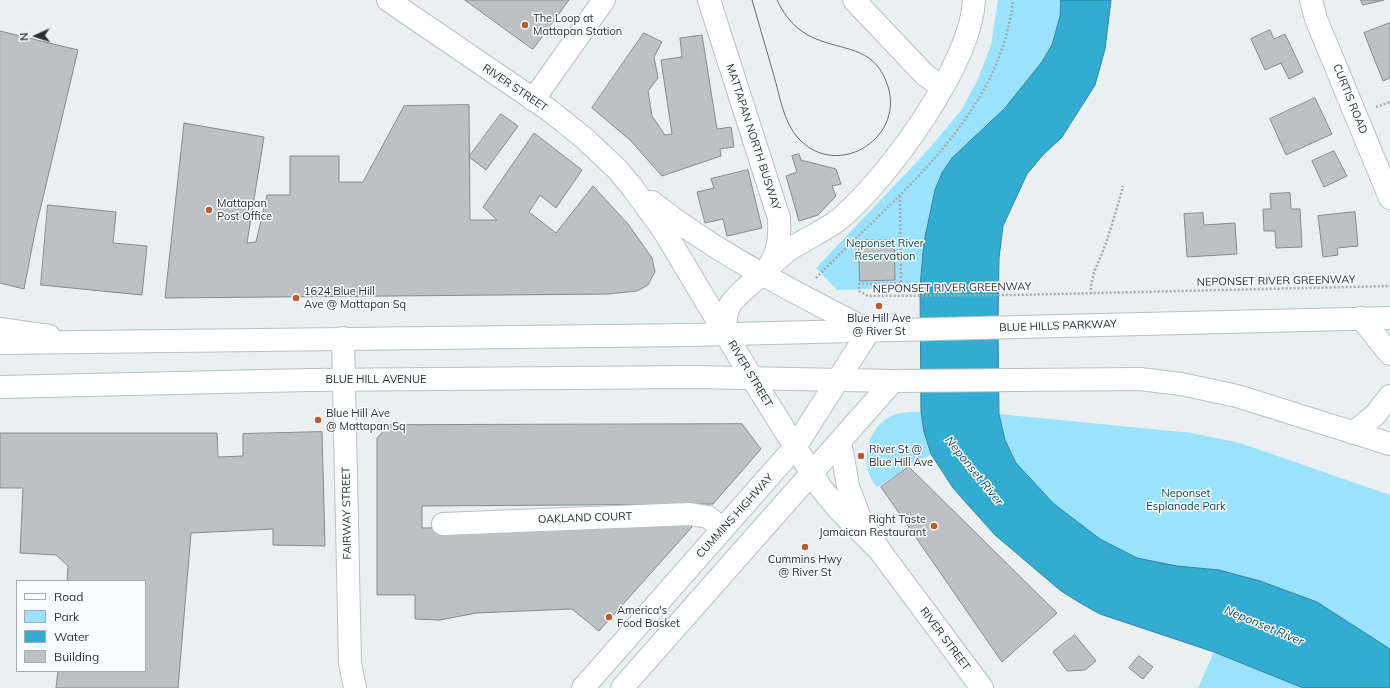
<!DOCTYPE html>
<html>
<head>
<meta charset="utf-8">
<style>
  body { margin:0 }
  #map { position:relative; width:1390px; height:688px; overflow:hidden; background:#eaf0f2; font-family:Mulish,sans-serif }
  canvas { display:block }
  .legend { position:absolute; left:16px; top:580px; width:130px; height:92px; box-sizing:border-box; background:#f8fdfe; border:1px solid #a7abac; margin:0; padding:5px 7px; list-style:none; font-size:12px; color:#2d2f30 }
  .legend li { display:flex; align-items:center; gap:8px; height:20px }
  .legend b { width:20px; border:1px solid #a7abac }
  .north { position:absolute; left:16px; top:16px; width:40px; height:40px; -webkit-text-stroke:3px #f8fdfe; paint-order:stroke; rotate:267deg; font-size:11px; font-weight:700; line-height:16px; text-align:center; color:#2d2f30 }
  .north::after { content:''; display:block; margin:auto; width:14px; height:18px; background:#2d2f30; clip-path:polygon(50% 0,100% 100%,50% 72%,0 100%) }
</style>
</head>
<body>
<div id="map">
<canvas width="1390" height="688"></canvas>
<ul class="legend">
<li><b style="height:5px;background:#fff"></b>Road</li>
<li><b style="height:11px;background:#9be3fc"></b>Park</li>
<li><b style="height:11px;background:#32acd0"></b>Water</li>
<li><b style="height:11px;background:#bcc2c4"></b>Building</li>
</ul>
<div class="north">N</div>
</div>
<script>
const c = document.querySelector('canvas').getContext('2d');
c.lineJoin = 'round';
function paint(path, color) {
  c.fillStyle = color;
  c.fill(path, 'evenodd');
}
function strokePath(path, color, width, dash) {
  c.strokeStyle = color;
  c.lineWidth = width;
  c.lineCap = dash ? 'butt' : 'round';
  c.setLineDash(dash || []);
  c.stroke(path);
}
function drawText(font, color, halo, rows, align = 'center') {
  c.font = font + ' Mulish,sans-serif';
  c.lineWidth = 3;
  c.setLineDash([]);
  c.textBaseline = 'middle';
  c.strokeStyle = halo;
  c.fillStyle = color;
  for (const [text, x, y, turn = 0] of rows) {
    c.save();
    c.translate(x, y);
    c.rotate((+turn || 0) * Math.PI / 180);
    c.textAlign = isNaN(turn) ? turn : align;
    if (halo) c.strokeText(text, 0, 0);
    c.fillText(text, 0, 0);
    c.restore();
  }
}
paint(new Path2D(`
  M998 0H1061L1060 16 1052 45 1040 63 1022 89 987 126 935 190 920 287 837 290 816 268 928 150 962 109 978 79 991 45Z
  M921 412 924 432 931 454 877 487C858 467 866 426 893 415 901 412 911 412 921 412Z
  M999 414 1192 433 1240 443 1390 495V649L1369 636 1177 566 1137 558 1100 539 1054 504 1016 463 1005 440Z
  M1214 652 1303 688H1198Z`), '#9be3fc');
const water = new Path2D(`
  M1061 0H1111L1105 49 1095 85 1062 137 1042 156 1027 174 1003 226 999 258 998 324 999 414 1005 440 1016 463 1054 504 1100 539 1137 558 1177 566 1219 570 1260 581 1317 602 1390 649V688H1303L1214 652 1100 614 1082 604 1061 591 995 535 953 488 931 454 924 432 921 412 920 287 924 242 935 190 942 173 952 158 1005 108 1041 63 1052 45 1060 16Z`);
paint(water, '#32acd0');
strokePath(water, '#3086a0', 1);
const building = new Path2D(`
  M465 0H569L533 49Z
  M1361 0H1384L1363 5Z
  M1390 23V78L1383 81 1364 33Z
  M1270 30 1274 39 1285 34 1303 72 1289 79 1281 63 1265 70 1251 39Z
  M0 31 78 50 36 227 24 289 0 283Z
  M644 33 662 42 654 57 658 78 648 91 652 116 665 135 672 134 661 60 682 57 680 38 702 35 717 129 731 127 734 147 720 149 721 156 662 176 630 140 592 108Z
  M1315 98 1332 134 1286 155 1270 119Z
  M469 105 470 220H497L483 207 534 133 582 170 556 208 540 195 529 212 556 233 593 186 628 224 652 258 655 272 648 285 637 291 608 294 165 298 184 123 264 137 247 243 256 242 267 195H290V156H339V182H363L404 106Z
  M501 114 518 126 486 170 469 157Z
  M1334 151 1347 176 1324 187 1312 161Z
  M799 154 801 160 836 169 841 184 832 186 836 196 818 215 799 221 786 176 797 172 792 156Z
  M748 170 762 228 727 236 723 219 705 223 697 192 714 188 711 179Z
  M1290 193 1291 209H1300L1302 247 1276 248 1275 231H1264L1263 209H1271L1270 194Z
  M48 205 116 212 113 243 147 246 142 295 41 285Z
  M1355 212 1358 246 1337 248 1338 255 1323 257 1318 216Z
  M1203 213 1204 225 1235 223 1237 254 1187 257 1184 214Z
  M859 240H894L895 280 860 281Z
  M742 424 761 449 713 504 422 506V528L674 525 688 522 692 527 599 631 572 609 476 613 440 620 415 619V595H377V438L389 425Z
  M322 432 325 546 273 545V529L191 533 178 688H56L58 671H145V581H67L68 566 56 555 20 553 23 488H0V433H217L218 457 243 456V434Z
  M909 467 1057 613 1002 662 881 487Z
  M1075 635 1096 661 1085 670 1067 671 1053 652Z
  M1139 656 1153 667 1143 679 1129 668Z`);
paint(building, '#bcc2c4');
strokePath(building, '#858a8c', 1);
const minor = new Path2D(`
  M709 0 779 218C780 237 779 250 769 266
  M854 0 925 75 942 87
  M1311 0 1316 19 1390 198
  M533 100 604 0
  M726 334C725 323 725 314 730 305 738 292 753 283 763 273 772 265 780 256 790 249 807 238 827 230 842 217 890 175 971 64 974 0
  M343 338 350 663 355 688
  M443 524 690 514 708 517 723 529`);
const major = new Path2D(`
  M388 0 549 110 584 138 617 169 632 187 664 231 752 378 821 488 840 511 880 551
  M0 329 49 336
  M840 441 848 486 861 521 880 551 982 688
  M583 688 795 447 869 331C796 292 718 255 652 202
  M622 688 893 381`);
const highway = new Path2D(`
  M1361 318 1390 354
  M0 343 690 335 1390 318
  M0 387 309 380 693 377 893 381 1140 379 1181 384 1237 396 1390 444
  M1353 433 1375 415 1390 396`);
strokePath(minor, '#bac0c2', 24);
strokePath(major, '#bac0c2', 24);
strokePath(highway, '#bac0c2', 24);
strokePath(new Path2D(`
  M1376 107 1390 102
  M900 196 901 283 859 284V291L868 296 1013 295 1390 286
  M816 278C893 198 1000 119 1013 0
  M1091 294C1090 274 1100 261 1106 243 1112 225 1118 205 1123 186`), '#a6abac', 2.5, [2, 2]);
strokePath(minor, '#fff', 22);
strokePath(major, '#fff', 22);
strokePath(highway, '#fff', 22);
strokePath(new Path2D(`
  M752 0C759 25 767 51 774 76 780 96 783 121 798 138 838 182 909 136 886 81 872 46 843 51 814 38 797 31 785 17 777 0`), '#686b6c', 1);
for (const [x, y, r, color] of [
  [525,25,4,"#c0592e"],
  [209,210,4,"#c0592e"],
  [296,298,4,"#c0592e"],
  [879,306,4,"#c0592e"],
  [318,420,4,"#c0592e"],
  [861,456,4,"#c0592e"],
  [934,526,4,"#c0592e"],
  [805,547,4,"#c0592e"],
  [609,617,4,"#c0592e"]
]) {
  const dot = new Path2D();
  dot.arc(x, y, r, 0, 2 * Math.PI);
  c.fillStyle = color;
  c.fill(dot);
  strokePath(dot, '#f8fdfe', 1.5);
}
drawText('11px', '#2d2f30', '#f8fdfe', [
  ["The Loop at",533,19],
  ["Mattapan Station",533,32],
  ["Mattapan",217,204],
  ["Post Office",217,217],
  ["1624 Blue Hill",304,292],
  ["Ave @ Mattapan Sq",304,305],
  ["Blue Hill Ave",879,319,"center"],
  ["@ River St",879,332,"center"],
  ["Blue Hill Ave",326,414],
  ["@ Mattapan Sq",326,427],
  ["River St @",869,450],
  ["Blue Hill Ave",869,463],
  ["Right Taste",926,520,"right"],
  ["Jamaican Restaurant",926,533,"right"],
  ["Cummins Hwy",805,560,"center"],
  ["@ River St",805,573,"center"],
  ["America's",617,611],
  ["Food Basket",617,624]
], 'left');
drawText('11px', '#2d2f30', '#f8fdfe', [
  ["RIVER STREET",515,88,34],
  ["CURTIS ROAD",1350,99,68],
  ["MATTAPAN NORTH BUSWAY",753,137,72],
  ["NEPONSET RIVER GREENWAY",1276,281,-1],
  ["NEPONSET RIVER GREENWAY",952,288,-1],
  ["BLUE HILLS PARKWAY",1058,326,-2],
  ["RIVER STREET",750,374,59],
  ["BLUE HILL AVENUE",376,380],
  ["FAIRWAY STREET",347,513,-91],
  ["CUMMINS HIGHWAY",735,516,-48],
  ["OAKLAND COURT",585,518,-2],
  ["RIVER STREET",945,639,53]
]);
drawText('11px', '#063c4b', '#f8fdfe', [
  ["Neponset River",885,244],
  ["Reservation",885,257],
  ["Neponset",1186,494],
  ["Esplanade Park",1186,507]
]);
drawText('italic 12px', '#184a59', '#f8fdfe', [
  ["Neponset River",974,471,51],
  ["Neponset River",1264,626,23]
]);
</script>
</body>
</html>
